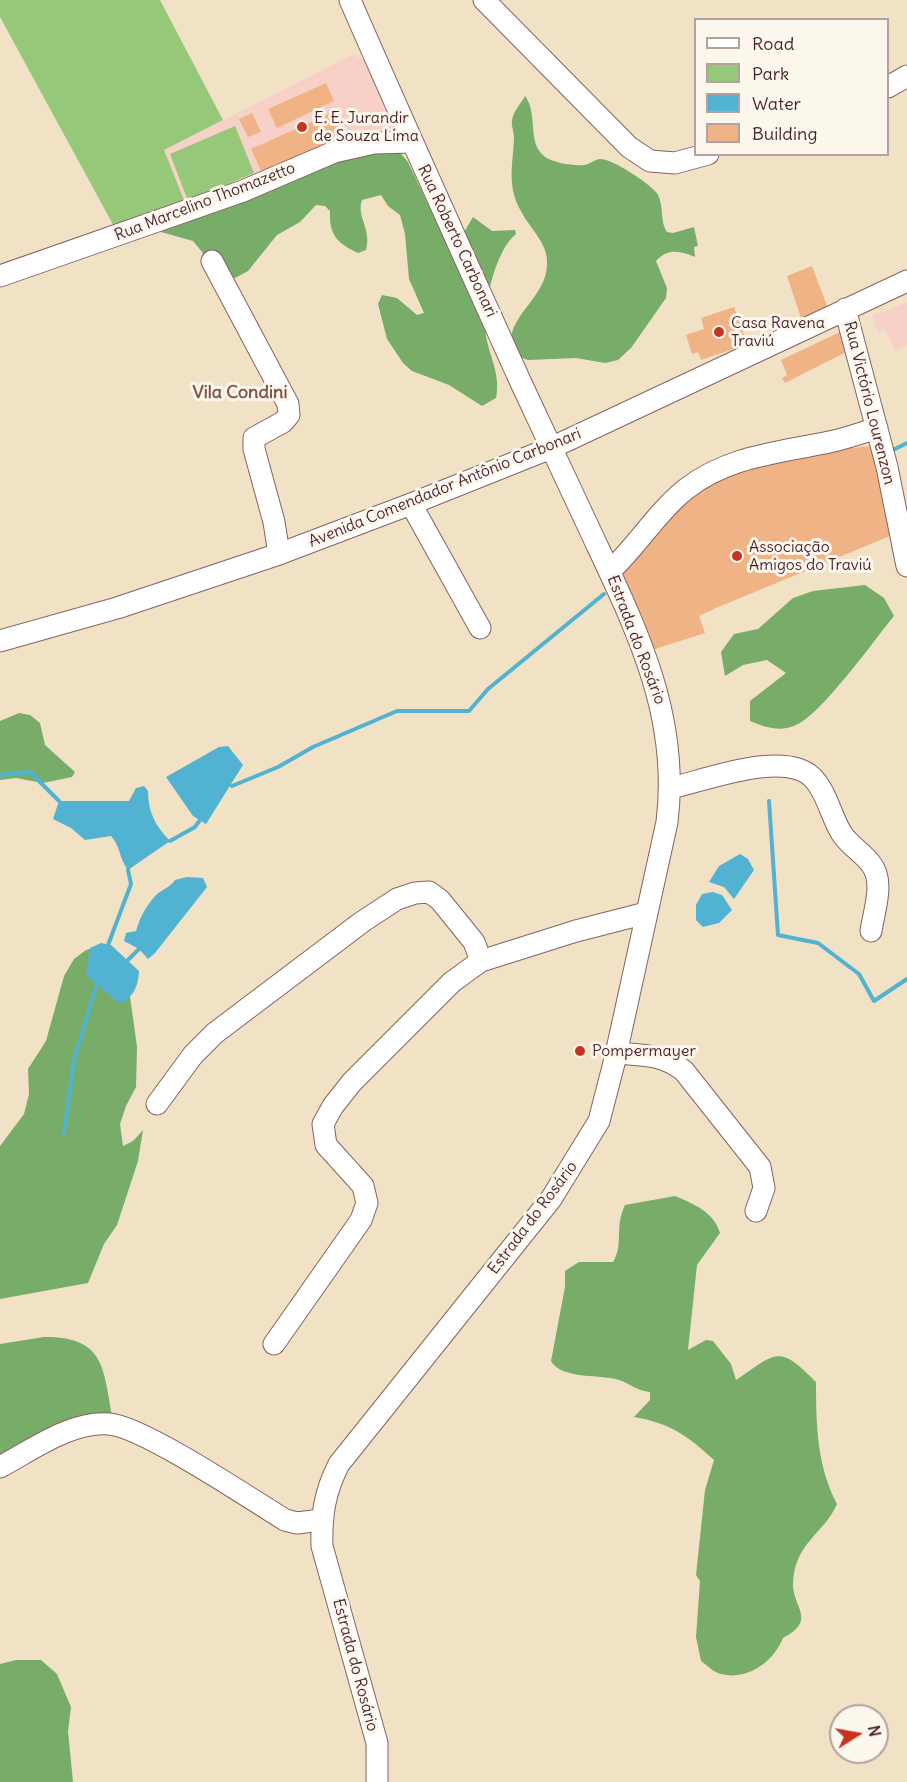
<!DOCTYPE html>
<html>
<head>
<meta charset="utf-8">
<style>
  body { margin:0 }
  #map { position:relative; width:907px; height:1782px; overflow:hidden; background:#f2e2c5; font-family:Delius,sans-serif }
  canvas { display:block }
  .legend { position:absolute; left:694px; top:18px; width:195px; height:138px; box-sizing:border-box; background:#fbf7ec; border:2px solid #b4a19f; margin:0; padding:8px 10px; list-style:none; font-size:18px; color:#4a1f2b }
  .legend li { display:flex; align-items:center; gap:12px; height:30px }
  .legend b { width:30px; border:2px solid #b4a19f }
  .north { position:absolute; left:829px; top:1704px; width:60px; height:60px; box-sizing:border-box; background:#fbf7ec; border:2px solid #b4a19f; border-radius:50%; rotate:79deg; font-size:16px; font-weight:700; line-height:24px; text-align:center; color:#4a1f2b }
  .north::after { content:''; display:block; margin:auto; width:21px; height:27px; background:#c8321e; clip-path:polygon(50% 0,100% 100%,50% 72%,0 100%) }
</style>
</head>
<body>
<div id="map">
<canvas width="907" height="1782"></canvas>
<ul class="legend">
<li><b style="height:8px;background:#fff"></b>Road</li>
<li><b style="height:16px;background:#95c879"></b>Park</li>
<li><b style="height:16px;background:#52b2d1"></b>Water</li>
<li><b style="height:16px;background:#efb385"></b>Building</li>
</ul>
<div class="north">N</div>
</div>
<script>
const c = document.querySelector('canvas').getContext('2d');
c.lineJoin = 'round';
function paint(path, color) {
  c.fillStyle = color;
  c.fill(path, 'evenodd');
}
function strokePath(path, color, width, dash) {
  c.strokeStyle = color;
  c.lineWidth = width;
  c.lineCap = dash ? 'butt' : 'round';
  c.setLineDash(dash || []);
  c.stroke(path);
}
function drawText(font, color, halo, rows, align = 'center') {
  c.font = font + ' Delius,sans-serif';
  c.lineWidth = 6;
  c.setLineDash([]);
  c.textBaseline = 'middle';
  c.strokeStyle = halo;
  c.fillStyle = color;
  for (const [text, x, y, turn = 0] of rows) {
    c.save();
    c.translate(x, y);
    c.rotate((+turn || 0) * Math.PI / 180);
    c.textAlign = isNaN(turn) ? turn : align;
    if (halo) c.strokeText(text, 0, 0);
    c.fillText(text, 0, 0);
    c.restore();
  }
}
paint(new Path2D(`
  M352 55 365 60 372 68 397 134 186 205 164 150Z
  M907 302V346L895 351 885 330 878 333 873 316Z`), '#f7d1c8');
paint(new Path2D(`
  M0 0H160L223 120 164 150 186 205 116 230 0 17Z
  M235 126 254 173 188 201 170 154Z`), '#95c879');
paint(new Path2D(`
  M525 96C538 112 527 143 544 156 552 163 574 166 584 165 590 164 595 159 601 159 614 160 647 182 656 192 665 204 659 220 667 232L673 233 694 227 698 246 694 247 695 257C680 251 668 248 656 261L667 288 666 298 631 348 618 360 605 363 576 358 528 360 520 357 510 346C510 313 545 298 547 266 549 244 531 230 522 213 506 186 513 166 514 138 514 132 511 125 512 120 513 112 522 102 525 96Z
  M396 148 408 162 436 221 460 239 473 217 492 231 515 230 516 234C496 250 485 299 485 325 485 350 502 372 496 398L482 406 449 385 412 371 403 363 387 339 378 304 382 295 397 298 417 315 424 313 409 279 405 234 400 215 388 206 381 195 362 200C356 217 372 229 366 250L358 253C337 243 329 235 330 211L325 206 316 205 300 222 277 235 248 271 235 278 221 275 193 241 161 232 183 212 259 176Z
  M865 585 884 598 894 616C874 640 821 716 794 726 778 732 765 727 750 721V701L786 673 767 660 743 665 725 676 721 652 734 634 758 629 793 598 813 591Z
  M19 713 30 715 40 723 45 745 75 772 72 777 43 783 16 778 0 780V721Z
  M99 947 128 982 137 1047 136 1087 126 1106 120 1124 123 1146 133 1141 143 1130 138 1161 117 1225 104 1244 88 1283 0 1299V1146L24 1114 29 1094 28 1069 46 1041 64 976 74 959 86 950Z
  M675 1196C694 1204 714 1212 720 1233L697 1265 688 1350 706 1340 713 1341 731 1364 736 1380C776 1353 778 1343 816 1382 816 1425 817 1466 837 1504 824 1534 795 1542 793 1583 792 1607 818 1620 783 1638 774 1661 748 1681 721 1674 714 1673 707 1665 701 1661L696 1637 700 1581 696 1575 705 1490 714 1460C688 1436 670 1423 634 1417L650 1400V1392C637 1391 631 1384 619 1380 603 1374 561 1380 551 1361L565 1287V1271L579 1262H613C624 1244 614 1228 625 1205Z
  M44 1337C104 1337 103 1366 112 1415L0 1466V1344Z
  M16 1660H41L57 1674 71 1707 68 1731 73 1782H0V1664Z`), '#78ac69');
paint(new Path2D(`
  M228 746 243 765 206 824 193 816 166 777 219 747Z
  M144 786 148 791C148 813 156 826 170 841L128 870C119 859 121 847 111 836L85 840 71 828 53 819 59 801H129L136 788Z
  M740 854 748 859 754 870 734 899 724 887 709 882 719 866Z
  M187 877 203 878 207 887 155 953 148 959 139 949 124 941 126 933 136 931C140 917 146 906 156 895 163 889 169 888 175 880Z
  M713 892 722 895 732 910 719 923 703 927 696 920V905L702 894Z
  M101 943 111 945 139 971C138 987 134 996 120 1004L86 975 90 948Z`), '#52b2d1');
strokePath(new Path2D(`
  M891 451 907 443
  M0 775 30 772 59 801
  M232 786 278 767 313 747 397 711H469L488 689 604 594
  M769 801 778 935 818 943 859 974 874 1001 907 979
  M170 841 195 827 200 820
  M108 945 131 884 128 870
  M128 960 139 949
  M64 1133 74 1060 97 983`), '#52b2d1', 4);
paint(new Path2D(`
  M326 83 334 101 277 128 268 109Z
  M336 111 347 136 262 173 251 149Z
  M252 113 261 132 248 137 239 119Z
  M812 266 827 306 801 318 787 276Z
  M734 307 746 341 738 343 739 347 701 360 698 352 692 354 686 335 704 329 701 318Z
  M842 331 850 350 785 383 782 378 787 375 781 360Z
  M869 446 875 453 895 534 716 608 699 616 705 633 652 650 619 575 669 514 716 478 755 460Z`), '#efb385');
const minor = new Path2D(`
  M350 0C406 129 464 257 522 385 546 437 571 489 595 541 638 632 680 718 667 822L614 1063 599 1121 551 1199 339 1464C325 1491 321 1515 322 1546L377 1743V1782
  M484 0 629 147 650 161 675 163 708 154
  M888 87 907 76
  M212 261 288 404 289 415 283 422 254 438V449L274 522 279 554
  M0 276 243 191 334 152 374 143 411 142
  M845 309 887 467 907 566
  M411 504 480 628
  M610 571C637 546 657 512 686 489 728 456 778 453 829 442 845 439 861 433 877 428
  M0 641 117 608 279 554 411 504 551 448 907 281
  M671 788C706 780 784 750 812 777 827 792 831 817 842 834 850 846 863 853 871 864 885 881 874 911 871 931
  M616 1053C642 1055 663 1054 684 1071L760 1167 764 1188 756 1211
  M157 1104 193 1055 215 1033 362 922 397 899 415 893 429 892 440 900 474 942 481 961
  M274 1344 361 1220 367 1203 363 1186 326 1145 323 1124 333 1106 352 1082 452 982 481 961 576 931 646 913
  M0 1467C32 1450 71 1421 109 1424 142 1426 251 1499 285 1520L297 1523 321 1520`);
strokePath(minor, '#856361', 23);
strokePath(minor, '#fff', 21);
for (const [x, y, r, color] of [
  [302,127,6,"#c8321e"],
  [719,332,6,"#c8321e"],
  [737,556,6,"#c8321e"],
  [580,1051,6,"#c8321e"]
]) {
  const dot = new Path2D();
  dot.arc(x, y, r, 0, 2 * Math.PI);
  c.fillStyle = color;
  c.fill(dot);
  strokePath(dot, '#fbf7ec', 2);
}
drawText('16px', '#4a1f2b', '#fbf7ec', [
  ["E. E. Jurandir",314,118],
  ["de Souza Lima",314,136],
  ["Casa Ravena",731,323],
  ["Traviú",731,341],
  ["Associação",749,547],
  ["Amigos do Traviú",749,565],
  ["Pompermayer",592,1051]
], 'left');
drawText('16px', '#4a1f2b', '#fbf7ec', [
  ["Rua Marcelino Thomazetto",205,202,-21],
  ["Rua Roberto Carbonari",457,241,65],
  ["Rua Victório Lourenzon",869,403,76],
  ["Avenida Comendador Antônio Carbonari",445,488,-22],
  ["Estrada do Rosário",636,640,69],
  ["Estrada do Rosário",533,1218,-53],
  ["Estrada do Rosário",355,1665,75]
]);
drawText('bold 18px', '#84534a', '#fbf7ec', [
  ["Vila Condini",240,393]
]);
</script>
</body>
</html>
